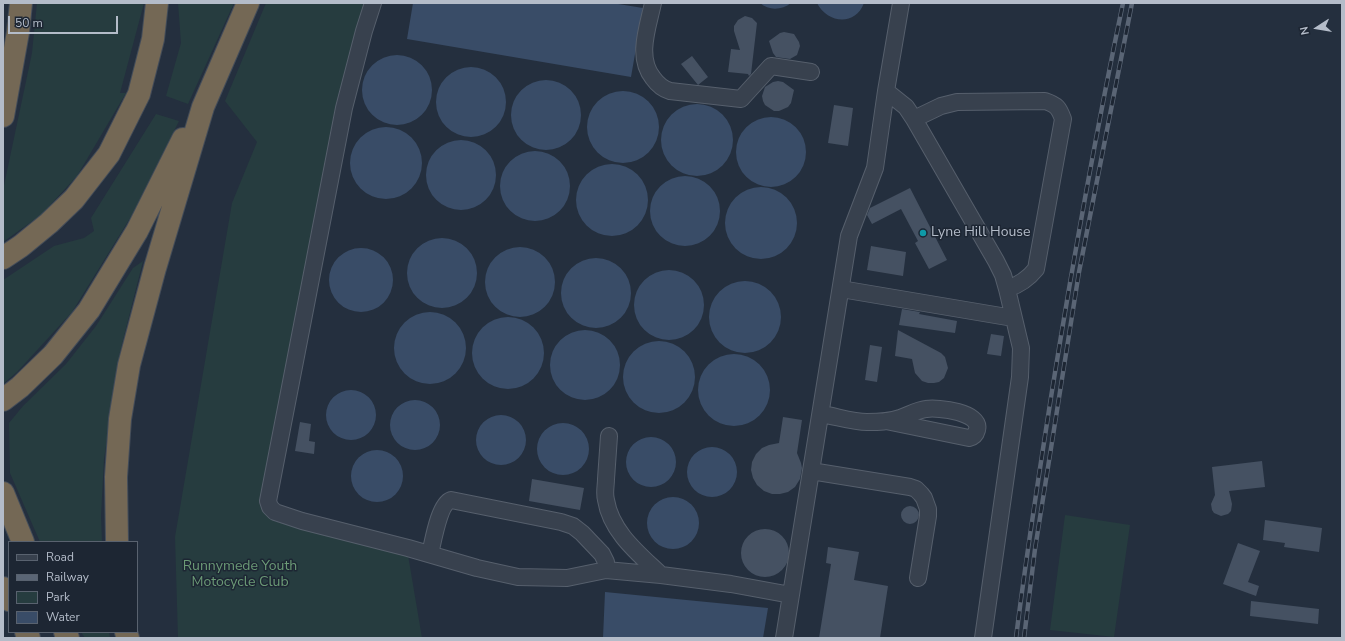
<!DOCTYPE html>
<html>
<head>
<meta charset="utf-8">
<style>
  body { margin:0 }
  #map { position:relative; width:1345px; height:641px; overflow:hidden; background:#242f3e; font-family:"Nunito Sans",sans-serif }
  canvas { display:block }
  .frame { position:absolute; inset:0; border:4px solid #b4bcc9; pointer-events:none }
  .legend { position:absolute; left:8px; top:541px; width:130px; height:92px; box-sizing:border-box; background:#1d2633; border:1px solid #59626f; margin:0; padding:5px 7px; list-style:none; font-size:12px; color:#b4bcc9 }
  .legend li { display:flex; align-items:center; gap:8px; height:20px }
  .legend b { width:20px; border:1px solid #59626f }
  .north { position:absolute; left:1297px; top:8px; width:40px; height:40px; -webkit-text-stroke:3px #1d2633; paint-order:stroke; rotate:258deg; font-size:11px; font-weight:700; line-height:16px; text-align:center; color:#b4bcc9 }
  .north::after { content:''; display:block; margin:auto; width:14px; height:18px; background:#b4bcc9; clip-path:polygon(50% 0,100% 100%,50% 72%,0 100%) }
  .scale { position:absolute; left:8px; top:16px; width:110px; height:18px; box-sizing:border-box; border:2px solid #b4bcc9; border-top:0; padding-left:5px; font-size:12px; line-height:14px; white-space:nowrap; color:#b4bcc9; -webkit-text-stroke:3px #1d2633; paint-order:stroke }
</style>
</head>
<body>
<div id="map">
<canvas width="1345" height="641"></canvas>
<div class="frame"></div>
<ul class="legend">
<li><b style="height:5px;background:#38414e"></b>Road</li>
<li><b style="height:5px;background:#5a6575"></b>Railway</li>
<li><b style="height:11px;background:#263c3f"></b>Park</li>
<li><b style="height:11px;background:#394c67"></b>Water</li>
</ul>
<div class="north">N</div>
<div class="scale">50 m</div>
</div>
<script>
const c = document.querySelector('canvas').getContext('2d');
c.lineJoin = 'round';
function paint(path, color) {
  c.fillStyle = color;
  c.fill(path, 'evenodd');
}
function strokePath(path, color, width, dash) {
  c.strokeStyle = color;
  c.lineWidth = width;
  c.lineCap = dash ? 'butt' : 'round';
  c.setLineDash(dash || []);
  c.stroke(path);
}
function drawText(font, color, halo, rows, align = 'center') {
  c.font = font + ' "Nunito Sans",sans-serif';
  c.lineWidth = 3;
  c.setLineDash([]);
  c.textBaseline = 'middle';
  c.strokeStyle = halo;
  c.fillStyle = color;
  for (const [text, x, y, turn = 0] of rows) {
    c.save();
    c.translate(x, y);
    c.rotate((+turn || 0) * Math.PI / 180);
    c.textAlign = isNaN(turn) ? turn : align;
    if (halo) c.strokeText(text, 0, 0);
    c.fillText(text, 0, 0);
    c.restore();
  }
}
paint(new Path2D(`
  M37 3H144L120 93H126L77 176 41 215 3 242V190L32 53Z
  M178 3H234L188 104 166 96 181 43Z
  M266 3H364L321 183 261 496C263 507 264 514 274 521L408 555 422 638H178L175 537 232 203 257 142 225 101Z
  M156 114 179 121 132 215 72 312 17 372 3 384V280L54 246 84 238 94 231 91 218Z
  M143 261 120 352 104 459 101 516 102 542H40L10 473 9 423 23 406 66 364 96 326 133 268Z
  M1065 515 1130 525 1114 637 1050 630Z
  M81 632H109L110 638H85Z`), '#263c3f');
paint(new Path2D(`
  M413 3H612L643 8 631 77 407 39Z
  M760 3H791C782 10 769 11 760 3Z
  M817 3H864C855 27 827 23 817 3Z
  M362 90a35 35 0 1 1 70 0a35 35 0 1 1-70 0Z
  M436 102a35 35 0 1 1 70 0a35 35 0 1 1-70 0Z
  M511 115a35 35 0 1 1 70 0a35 35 0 1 1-70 0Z
  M587 127a36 36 0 1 1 72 0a36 36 0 1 1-72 0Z
  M661 140a36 36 0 1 1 72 0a36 36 0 1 1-72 0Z
  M736 152a35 35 0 1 1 70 0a35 35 0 1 1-70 0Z
  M350 163a36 36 0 1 1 72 0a36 36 0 1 1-72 0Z
  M426 175a35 35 0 1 1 70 0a35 35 0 1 1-70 0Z
  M500 186a35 35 0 1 1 70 0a35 35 0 1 1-70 0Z
  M576 200a36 36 0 1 1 72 0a36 36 0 1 1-72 0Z
  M650 211a35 35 0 1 1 70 0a35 35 0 1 1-70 0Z
  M725 223a36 36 0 1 1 72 0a36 36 0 1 1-72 0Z
  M407 273a35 35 0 1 1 70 0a35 35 0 1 1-70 0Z
  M485 282a35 35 0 1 1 70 0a35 35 0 1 1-70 0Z
  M329 280a32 32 0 1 1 64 0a32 32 0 1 1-64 0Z
  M561 293a35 35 0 1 1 70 0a35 35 0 1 1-70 0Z
  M634 305a35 35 0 1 1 70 0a35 35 0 1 1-70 0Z
  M709 317a36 36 0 1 1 72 0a36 36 0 1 1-72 0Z
  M394 348a36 36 0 1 1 72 0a36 36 0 1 1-72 0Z
  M472 353a36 36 0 1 1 72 0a36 36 0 1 1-72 0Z
  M550 365a35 35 0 1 1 70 0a35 35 0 1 1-70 0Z
  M623 377a36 36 0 1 1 72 0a36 36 0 1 1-72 0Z
  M698 390a36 36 0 1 1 72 0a36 36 0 1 1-72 0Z
  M326 415a25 25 0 1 1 50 0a25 25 0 1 1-50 0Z
  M390 425a25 25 0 1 1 50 0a25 25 0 1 1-50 0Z
  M476 440a25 25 0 1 1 50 0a25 25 0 1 1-50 0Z
  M537 449a26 26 0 1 1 52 0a26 26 0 1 1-52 0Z
  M626 462a25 25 0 1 1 50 0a25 25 0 1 1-50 0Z
  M687 472a25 25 0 1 1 50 0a25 25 0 1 1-50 0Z
  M351 476a26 26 0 1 1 52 0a26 26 0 1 1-52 0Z
  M647 523a26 26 0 1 1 52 0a26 26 0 1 1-52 0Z
  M605 592 768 608 763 638H603Z`), '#394c67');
paint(new Path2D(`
  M745 16 752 18 757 23 751 74 749 76 748 74 728 72 731 49 740 50 734 31V26L738 20Z
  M784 32 794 34 799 42 800 46 797 55 790 59 776 57 773 53 769 41 780 33Z
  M692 56 708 77 698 85 681 64Z
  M778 81 783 82 794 90 791 103 788 107 779 111H774L765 105 763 101 762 96 765 87 773 82Z
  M834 105 853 108 848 146 828 143Z
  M910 188 947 260 929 269 915 243 918 241 901 209 872 224 867 215 870 208Z
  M871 246 906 252 903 276 867 270Z
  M902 309 920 312 919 314 957 321 955 333 899 325Z
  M898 330 941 353 945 357 948 368 944 378 939 382 934 383H928L922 381 915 373 912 359 895 356Z
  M991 334 1004 336 1001 356 987 354Z
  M870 345 882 347 877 382 865 380Z
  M783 417 802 420 797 453 801 463 802 468 800 479 795 487 788 492 780 494H772L764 491 757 485 753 478 751 470 752 462 756 454 762 448 769 445 779 443Z
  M300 422 311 424 309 441 315 442 314 454 295 451Z
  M1262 461 1265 487 1229 491 1232 504 1231 511 1228 514 1221 516 1214 513 1212 510 1211 504 1215 495 1212 467Z
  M532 479 584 488 580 510 529 501Z
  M901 515a9 9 0 1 1 18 0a9 9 0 1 1-18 0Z
  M1265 520 1322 528 1319 552 1284 547 1285 543 1263 540Z
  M741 553a24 24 0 1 1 48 0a24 24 0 1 1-48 0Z
  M1238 543 1260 551 1248 582 1259 586 1256 596 1223 584Z
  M828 547 859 552 854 580 888 586 880 638H819L831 564 826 563Z
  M1251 601 1319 609 1318 624 1250 616Z`), '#455162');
const minor = new Path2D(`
  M373 3 364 31 344 108 268 501 270 507 275 512 302 521 408 548 477 568 518 577 567 578 606 570 661 575 731 584 791 595
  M653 3C648 27 636 57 653 78 658 85 663 89 670 91L741 99 771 66 811 72
  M886 91 906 107 914 119 996 261 1003 275 1007 289 1021 348 1020 377 983 638
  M914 119 941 106 957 102 1045 101C1057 105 1059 108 1063 119L1036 269C1028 279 1019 285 1007 289
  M841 289 1013 318
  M821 414C835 416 853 422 867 422 878 422 889 422 900 418 909 415 917 410 926 409 938 407 982 412 977 430 976 434 973 437 969 438L886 421
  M609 436C608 450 607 465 606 479 606 486 604 493 606 500 611 532 639 554 661 575
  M811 471 910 487 916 489 921 494 924 498 928 509V516L918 578
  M430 554C433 542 439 504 451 500L561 522 573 526 582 533 602 554 606 562V570
  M784 638 849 236 875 168 886 91 901 3`);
const highway = new Path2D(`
  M3 116 18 32 21 3
  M3 258 21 246 49 223 74 199 109 154 139 94 153 39 157 3
  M3 400 20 387 53 355 89 310 137 231 183 139
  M3 493 23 542
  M117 542 116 477 120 419 129 365 155 268 203 107 248 3
  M3 588 9 600
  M26 632 29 638
  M65 632 68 638
  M126 632 128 638`);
strokePath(minor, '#565f6c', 18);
strokePath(highway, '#434c59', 24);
strokePath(minor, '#38414e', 16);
strokePath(highway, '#746855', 22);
const rail = new Path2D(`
  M1016 638C1026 556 1039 474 1052 391 1073 261 1096 132 1123 3
  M1024 638 1035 549 1079 272 1132 3`);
strokePath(rail, '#5a6575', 4.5);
strokePath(rail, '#1d2633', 3, [9]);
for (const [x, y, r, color] of [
  [923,233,4,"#0f9aa8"]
]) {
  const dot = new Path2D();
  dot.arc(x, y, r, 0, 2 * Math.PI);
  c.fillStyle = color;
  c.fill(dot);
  strokePath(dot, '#1d2633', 1.5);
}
drawText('14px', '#b4bcc9', '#1d2633', [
  ["Lyne Hill House",931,233]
], 'left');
drawText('14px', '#6b9a76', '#1d2633', [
  ["Runnymede Youth",240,567],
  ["Motocycle Club",240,583]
]);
</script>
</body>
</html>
